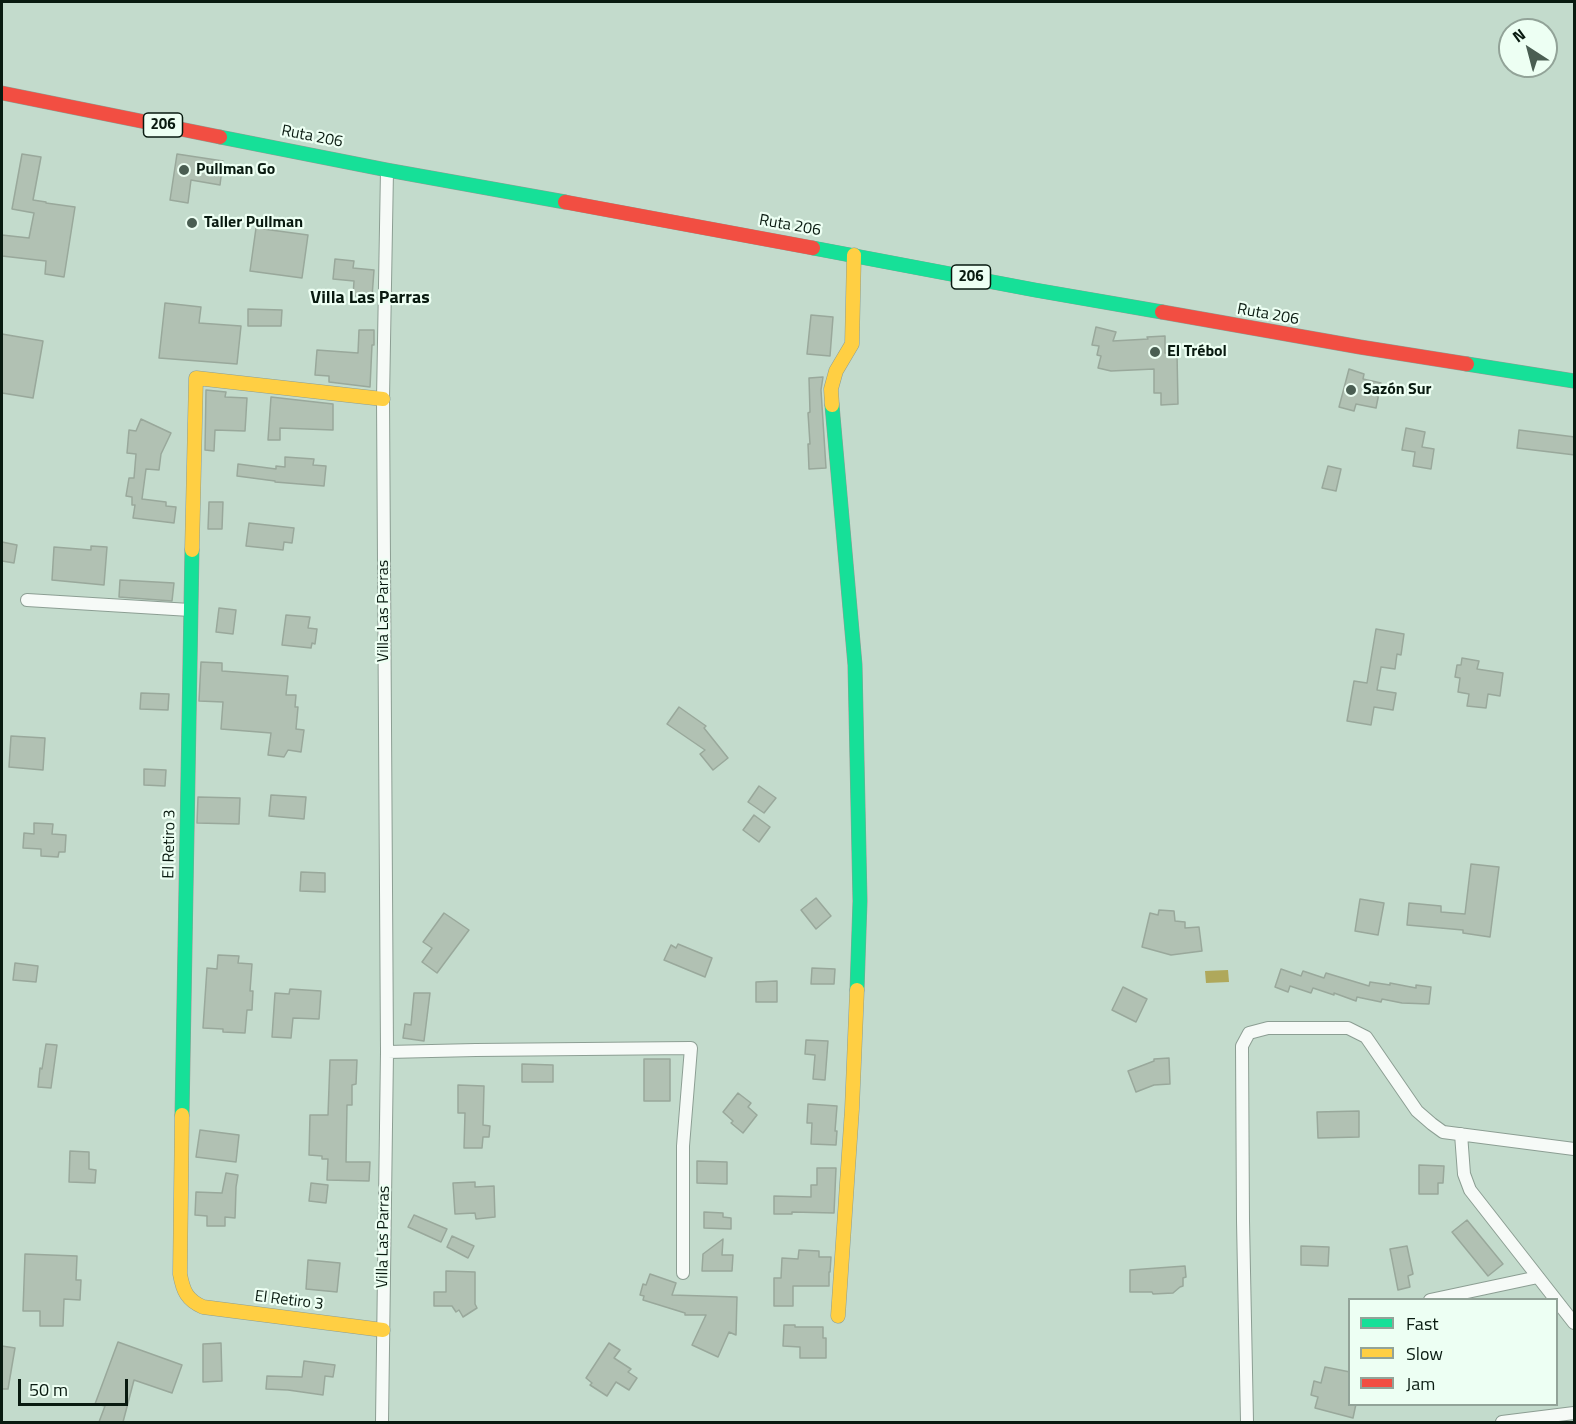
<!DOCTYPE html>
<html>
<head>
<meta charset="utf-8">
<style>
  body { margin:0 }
  #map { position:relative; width:1576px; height:1424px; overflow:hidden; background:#c3dbcc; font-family:"Titillium Web",sans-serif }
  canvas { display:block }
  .frame { position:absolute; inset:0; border:3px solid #091a10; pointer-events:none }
  .legend { position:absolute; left:1348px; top:1298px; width:210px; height:108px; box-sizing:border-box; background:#edfff3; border:2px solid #92a398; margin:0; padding:8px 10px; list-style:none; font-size:18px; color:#091a10 }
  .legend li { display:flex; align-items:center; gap:12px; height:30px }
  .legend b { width:30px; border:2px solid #92a398 }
  .north { position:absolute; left:1498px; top:18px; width:60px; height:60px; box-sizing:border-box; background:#edfff3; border:2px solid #92a398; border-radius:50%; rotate:324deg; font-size:16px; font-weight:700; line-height:24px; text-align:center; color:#091a10 }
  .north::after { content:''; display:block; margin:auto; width:21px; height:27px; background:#4a5e52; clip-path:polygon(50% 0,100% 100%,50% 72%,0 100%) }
  .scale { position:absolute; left:18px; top:1379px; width:110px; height:27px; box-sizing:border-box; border:3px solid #091a10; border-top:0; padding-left:8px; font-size:18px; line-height:21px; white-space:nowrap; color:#091a10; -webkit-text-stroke:4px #edfff3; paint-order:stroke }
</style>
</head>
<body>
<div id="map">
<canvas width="1576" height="1424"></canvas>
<div class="frame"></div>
<ul class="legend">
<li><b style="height:8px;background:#16e098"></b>Fast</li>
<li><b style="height:8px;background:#ffcf43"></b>Slow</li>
<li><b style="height:8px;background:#f24e42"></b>Jam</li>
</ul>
<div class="north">N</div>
<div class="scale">50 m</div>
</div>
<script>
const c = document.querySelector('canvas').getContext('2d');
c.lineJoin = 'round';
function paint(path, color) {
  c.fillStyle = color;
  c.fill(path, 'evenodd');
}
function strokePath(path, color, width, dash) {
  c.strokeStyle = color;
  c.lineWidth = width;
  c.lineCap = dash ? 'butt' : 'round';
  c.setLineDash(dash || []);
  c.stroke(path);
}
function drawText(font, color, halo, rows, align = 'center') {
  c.font = font + ' "Titillium Web",sans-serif';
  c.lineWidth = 4.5;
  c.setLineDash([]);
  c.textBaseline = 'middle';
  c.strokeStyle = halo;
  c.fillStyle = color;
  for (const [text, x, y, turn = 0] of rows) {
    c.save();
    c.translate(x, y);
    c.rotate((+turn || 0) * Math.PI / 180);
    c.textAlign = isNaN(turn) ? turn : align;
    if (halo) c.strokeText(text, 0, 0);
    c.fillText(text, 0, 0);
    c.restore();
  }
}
paint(new Path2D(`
  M1228 970 1229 982 1206 983 1205 971Z`), '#afa85b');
const building = new Path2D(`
  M22 154 41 157 33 200 46 202V203L75 207 64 277 45 274 46 261 2 256V235L29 238 34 213 12 209Z
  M177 154 223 161 220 185 191 180 188 203 170 200Z
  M256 228 308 235 302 278 250 271Z
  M335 259 354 261 353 268 374 270 372 297 353 296 354 281 333 279Z
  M165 303 201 307 199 323 241 326 237 364 159 358Z
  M248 309 282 310 281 326H248Z
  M811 315 833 317 830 356 807 354Z
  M1096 327 1116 332 1113 341 1148 339 1147 337 1165 336V353H1177L1178 404 1161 405V393H1154V369L1111 371 1098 368 1101 356 1097 355 1099 346 1092 345Z
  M359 330H374V345H372L370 387 329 382V376L315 375 317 350 358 353Z
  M2 334 43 341 33 398 2 393Z
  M1349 369 1364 374 1363 379 1381 383 1376 408 1356 404 1354 411 1339 407Z
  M823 377 821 390 826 468 809 469 808 444H810L808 413 810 412 809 378Z
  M206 390 226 392 225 397 247 398 245 431 215 430 214 451 205 450Z
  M271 397 333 404V430L280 428V440H268Z
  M141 419 171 433 161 454 159 470 146 469 142 499 166 502V506L176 507 174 523 133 518 135 505H132V497L126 496 129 478H134L136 454 127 453 129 430 136 431Z
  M1406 428 1425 432 1422 447 1434 449 1431 469 1413 466 1415 452 1402 450Z
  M1519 430 1575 437V455L1517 448Z
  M285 457 314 459 313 465 326 466 324 486 275 482V481L237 476 238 464 276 469V466L285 467Z
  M1328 466 1341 469 1336 491 1322 488Z
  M209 502H223L222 529H208Z
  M249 523 294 528 292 543 284 542 283 550 246 546Z
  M2 542 17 545 14 563 2 561Z
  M91 546 107 547 104 585 52 580 54 547 91 550Z
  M120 580 174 583 172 601 119 597Z
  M219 608 236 610 233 634 216 632Z
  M286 615 310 617 308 628 317 629 315 644 312 643 311 648 282 645Z
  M1376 629 1404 634 1401 655 1397 654 1395 669 1381 667 1377 690 1396 693 1393 710 1374 707 1371 725 1347 721 1354 681 1367 683Z
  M1462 658 1479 661 1477 669 1503 673 1500 696 1488 694 1486 708 1467 706 1469 694 1458 692 1460 678 1455 677 1457 665H1461Z
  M201 662 222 663V671L288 676 286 695H296L295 707H298L296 729 304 730 301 752 288 750 284 757 268 755 271 733 221 729 223 702 199 701Z
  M141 693 169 694 168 710 140 709Z
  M679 707 706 726 704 728 728 758 713 770 700 754 705 750 667 724Z
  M11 736 45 738 43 770 9 767Z
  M144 769 166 770 165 786 144 785Z
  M759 786 776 798 764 813 748 802Z
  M271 795 306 797 304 819 269 816Z
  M198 797 240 798 239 824 197 823Z
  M754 815 770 827 759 842 743 830Z
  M34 823 53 824 52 834 66 835 65 852H59L58 857 41 856V849L23 848 24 833 34 834Z
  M1471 864 1499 867 1490 937 1463 933V930L1407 925 1409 903 1441 906V912L1465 914Z
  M301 872 325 873V892L300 891Z
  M816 898 831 916 816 929 801 910Z
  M1360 899 1384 903 1378 935 1355 931Z
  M1159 910 1174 911 1175 921 1185 922V928L1199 927 1202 951 1171 955 1142 947 1150 913 1158 915Z
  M444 913 469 930 437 973 422 962 432 948 423 942Z
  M678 944 712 958 705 977 664 960 671 945 676 948Z
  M218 955 239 956 238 963 252 964 250 991H253L252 1010H247L245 1033 223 1032V1029L203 1028 207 968 217 969Z
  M15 963 38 966 36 982 13 980Z
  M812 968 835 969 834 984H811Z
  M1281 969 1301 976 1303 971 1324 978 1326 973 1369 986 1370 982 1390 985V983L1416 988V985L1431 987 1429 1004 1402 1003 1382 999 1381 1002 1357 997 1356 1001 1334 993V995L1313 988 1311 993 1290 986 1288 992 1275 987Z
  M777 981V1002H756V982Z
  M1123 987 1147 999 1136 1022 1112 1010Z
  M290 989 321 991 319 1019 293 1018 291 1038 272 1037 275 993 289 994Z
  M414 993H430L424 1041 403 1038 405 1024 411 1025Z
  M806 1040 828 1041 825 1080 813 1079 815 1055 805 1054Z
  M46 1044 57 1045 51 1088 38 1087 40 1068 42 1069Z
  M1169 1058 1170 1084 1154 1085 1136 1092 1128 1071 1154 1061V1059Z
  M644 1059H670V1101H644Z
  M330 1060H357L356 1084 352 1085V1105H347L346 1162H370L369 1181 327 1180 328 1159H322V1156L309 1155 310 1115H328Z
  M522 1064 553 1065V1082H522Z
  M458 1085 484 1086 483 1125 490 1126 489 1137H483L482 1148H464L465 1113H458Z
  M738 1093 751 1103 748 1107 757 1115 743 1133 731 1123 733 1121 723 1112Z
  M808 1104 837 1106 835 1131H837L836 1145 811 1144 812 1123H807Z
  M1359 1111V1137L1318 1138 1317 1112Z
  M200 1130 239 1135 236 1162 196 1157Z
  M70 1151 89 1152V1169L96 1170 95 1183 69 1182Z
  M697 1161 727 1162V1184L697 1183Z
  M1419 1165 1444 1166 1443 1183H1438V1194H1419Z
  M817 1168H836L834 1213 792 1212V1214H774V1196L811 1197V1185H817Z
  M226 1173 238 1175 236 1187 235 1218 225 1217V1226H207V1216L195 1215 196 1192 222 1193Z
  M475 1182V1187L494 1186 495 1217 476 1219 475 1213 455 1214 453 1183Z
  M311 1183 328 1185 326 1203 309 1201Z
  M704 1212 723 1213V1217L731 1218V1229L704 1228Z
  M414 1215 447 1229 441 1242 408 1227Z
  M1467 1220 1503 1264 1488 1276 1452 1232Z
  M452 1236 474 1246 468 1258 447 1247Z
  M723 1239 722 1255H733L732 1271H702L703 1254Z
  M1301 1246 1329 1247 1328 1266 1301 1265Z
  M1407 1246 1413 1274 1408 1276 1410 1287 1398 1290 1390 1249Z
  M799 1250 819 1251V1257H831L830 1272H829V1286H793V1306H774V1278H781L782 1258 798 1259Z
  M25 1254 77 1256 76 1280H81L80 1300 64 1299 63 1326H40V1311H23Z
  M308 1260 340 1263 337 1292 306 1289Z
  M1185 1266 1186 1277 1183 1278V1286L1180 1287 1173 1293 1153 1294 1152 1292H1130V1270Z
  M446 1271 475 1272V1304L477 1308 463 1317 459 1310 456 1312 452 1306H434V1292H446Z
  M650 1274 676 1283 672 1295 737 1297 736 1335 729 1332 718 1357 692 1345 706 1315H685V1313L643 1300 644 1296 640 1295 643 1284 646 1285Z
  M784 1325H795V1327H823V1338H826V1358H800V1347L783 1346Z
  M118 1342 182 1365 172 1393 134 1380 123 1422H99L105 1406 95 1404Z
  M221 1343 222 1381 203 1382V1344Z
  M609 1343 620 1350 614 1358 631 1369 628 1372 637 1378 629 1390 616 1382 607 1396 590 1385 592 1383 586 1378Z
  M2 1346 15 1348 8 1389H2Z
  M304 1361 335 1365 333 1377 325 1376 323 1395 288 1390 266 1389 267 1376 302 1377Z
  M1325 1367 1350 1372V1404H1356L1353 1418 1315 1408 1318 1397 1311 1395 1314 1381 1321 1383Z`);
paint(building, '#b1c1b3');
strokePath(building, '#99a89b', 1.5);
const street = new Path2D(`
  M27 600 190 610
  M387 1052 476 1050 691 1048 683 1146V1273
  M1461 1134 1464 1174 1470 1190 1556 1300
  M1430 1300 1538 1277
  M1556 1300 1574 1323
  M382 1422 387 1052 383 399 387 170
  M1247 1422 1243 1221 1242 1046 1249 1033 1268 1028H1348L1366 1037 1417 1111 1432 1124 1443 1132 1574 1149
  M1502 1422 1574 1413`);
const fast = new Path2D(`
  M220 137 387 170 565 202
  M813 248 1035 290 1162 312
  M1467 364 1574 381
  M832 405 855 665 860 901 857 990
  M182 1115 192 550`);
const slow = new Path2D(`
  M832 405 831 389 836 371 852 344 854 255
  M192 550 196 378 383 399
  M182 1115 180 1274C183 1291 187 1300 203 1307L383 1330
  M838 1316 852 1109 857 990`);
const jam = new Path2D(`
  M2 93 220 137
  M565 202 813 248
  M1162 312 1360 347 1467 364`);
strokePath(street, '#8c9e93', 14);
strokePath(fast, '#8c9e93', 15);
strokePath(slow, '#8c9e93', 15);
strokePath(jam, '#8c9e93', 15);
strokePath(street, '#f6faf7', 12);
strokePath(fast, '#16e098', 14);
strokePath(slow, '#ffcf43', 14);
strokePath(jam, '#f24e42', 14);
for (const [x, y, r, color] of [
  [184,170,6,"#4a5e52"],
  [192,223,6,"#4a5e52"],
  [1155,352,6,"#4a5e52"],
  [1351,390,6,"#4a5e52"]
]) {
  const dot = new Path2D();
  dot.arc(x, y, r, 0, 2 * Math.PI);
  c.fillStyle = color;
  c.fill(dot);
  strokePath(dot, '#edfff3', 2);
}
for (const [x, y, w] of [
  [163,125,39],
  [971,277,39]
]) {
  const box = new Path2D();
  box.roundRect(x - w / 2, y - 12, w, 24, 4.5);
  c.fillStyle = '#edfff3';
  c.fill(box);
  strokePath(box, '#091a10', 1.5);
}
drawText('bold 15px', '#091a10', null, [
  ["206",163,125],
  ["206",971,277]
]);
drawText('16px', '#091a10', '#edfff3', [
  ["Ruta 206",312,137,11],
  ["Ruta 206",790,226,10],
  ["Ruta 206",1268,315,10],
  ["Villa Las Parras",384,611,-90],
  ["El Retiro 3",170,844,-89],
  ["Villa Las Parras",384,1237,-89],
  ["El Retiro 3",289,1301,7]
]);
drawText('bold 16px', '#091a10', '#edfff3', [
  ["Pullman Go",196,170],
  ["Taller Pullman",204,223],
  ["El Trébol",1167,352],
  ["Sazón Sur",1363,390]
], 'left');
drawText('bold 18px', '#091a10', '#edfff3', [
  ["Villa Las Parras",370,299]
]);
</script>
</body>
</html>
